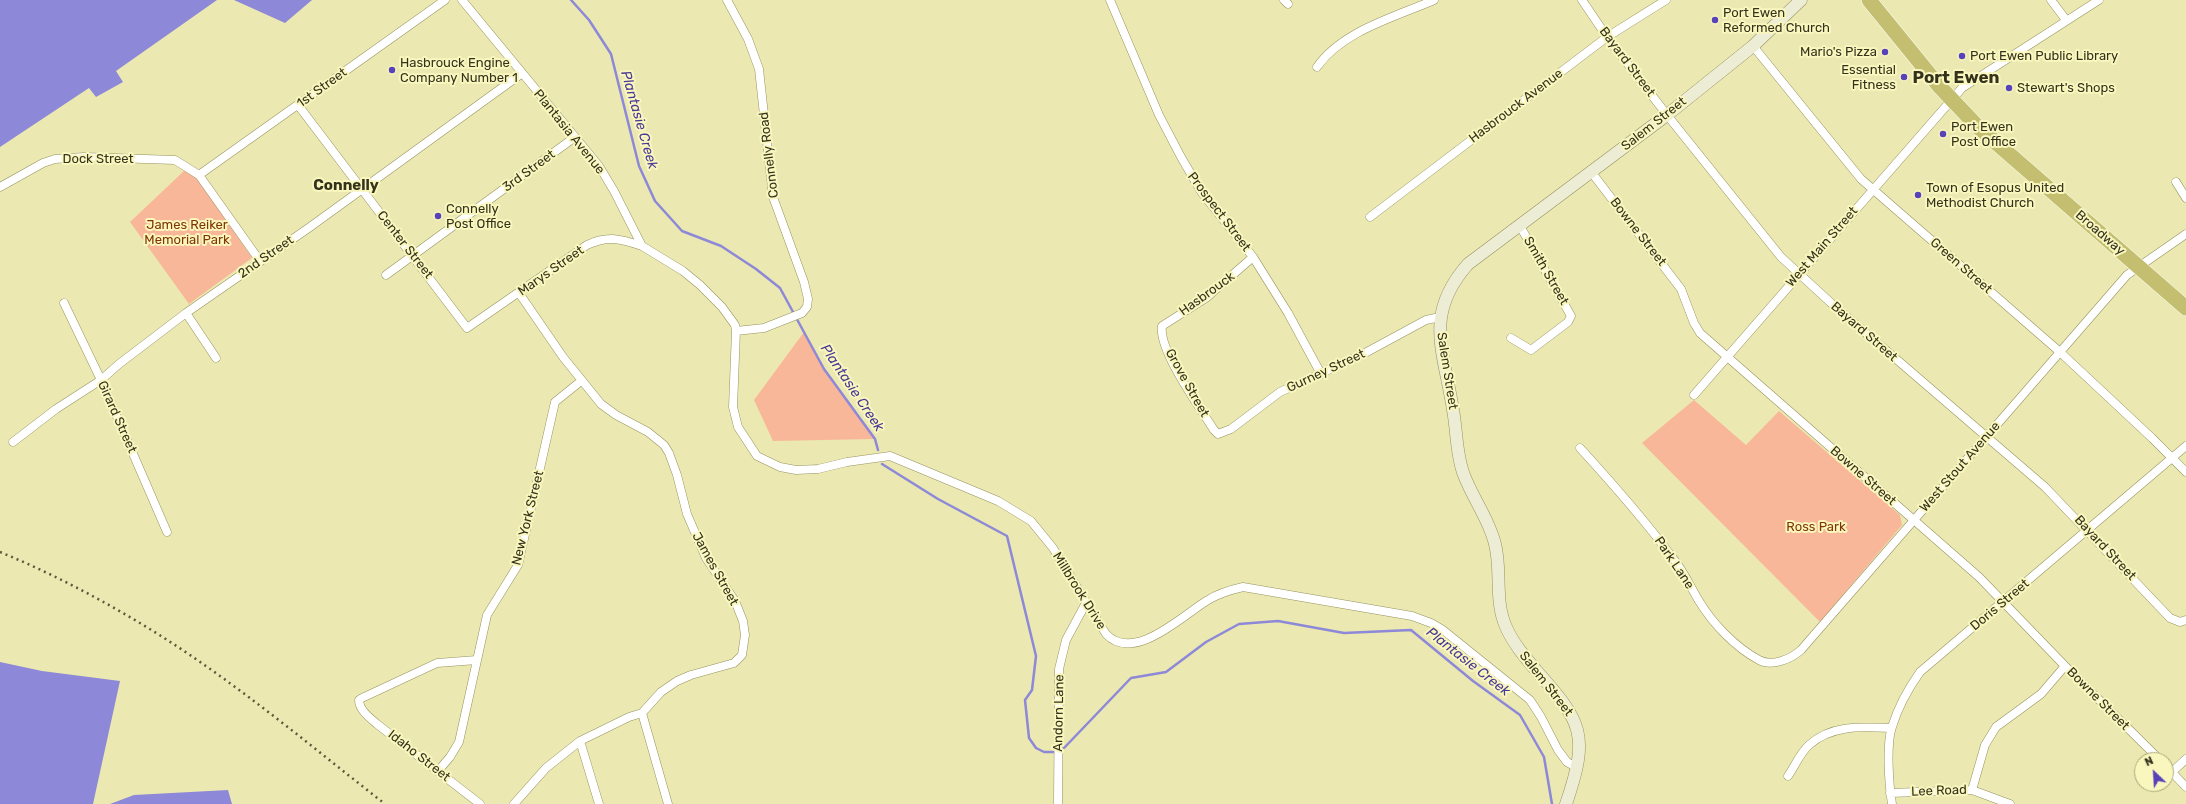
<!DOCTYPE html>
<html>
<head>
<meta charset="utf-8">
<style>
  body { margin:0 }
  #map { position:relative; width:2186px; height:804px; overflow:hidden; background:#ebe9b1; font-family:Rubik,sans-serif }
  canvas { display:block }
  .north { position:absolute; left:2134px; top:752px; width:40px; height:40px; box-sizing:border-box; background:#f9f6be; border:1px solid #aaa87d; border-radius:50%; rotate:335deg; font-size:11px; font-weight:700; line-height:16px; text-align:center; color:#34321c }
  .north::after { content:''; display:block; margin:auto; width:14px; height:18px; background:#5842ba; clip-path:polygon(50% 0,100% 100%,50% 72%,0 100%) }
</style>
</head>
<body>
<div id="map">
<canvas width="2186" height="804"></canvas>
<div class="north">N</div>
</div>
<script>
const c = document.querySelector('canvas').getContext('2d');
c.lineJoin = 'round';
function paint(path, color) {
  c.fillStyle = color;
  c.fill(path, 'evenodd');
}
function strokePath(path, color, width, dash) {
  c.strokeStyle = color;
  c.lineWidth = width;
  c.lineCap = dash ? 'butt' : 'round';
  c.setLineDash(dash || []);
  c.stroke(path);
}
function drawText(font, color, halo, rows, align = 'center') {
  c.font = font + ' Rubik,sans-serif';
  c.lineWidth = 4;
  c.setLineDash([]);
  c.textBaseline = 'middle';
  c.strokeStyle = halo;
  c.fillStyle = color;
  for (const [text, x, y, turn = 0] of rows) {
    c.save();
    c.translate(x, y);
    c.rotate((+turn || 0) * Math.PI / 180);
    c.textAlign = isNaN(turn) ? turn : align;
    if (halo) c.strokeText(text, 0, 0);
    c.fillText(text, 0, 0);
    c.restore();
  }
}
paint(new Path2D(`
  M185 170 198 179 252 258 189 304 130 222Z
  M804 332 824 369 875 439 773 441 754 400Z
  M1694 400 1746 445 1779 411 1900 515 1902 525 1820 622 1642 443Z`), '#f9b799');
paint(new Path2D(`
  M0 0H217L116 71 123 82 96 97 89 88 0 147Z
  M234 0H312L285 23Z
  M0 662 42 671 120 681 93 804H0Z
  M228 790 232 804H110L134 795Z`), '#8d88d7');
strokePath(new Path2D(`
  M571 0 589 20 611 54 639 166 655 201 682 231 721 246 756 269 780 288 824 369 875 439 878 450
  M882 464 938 499 1007 536 1036 656 1032 690 1025 700 1029 738 1036 748 1044 752H1053
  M1064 748 1131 678 1166 672 1206 642 1239 624 1278 621 1344 633 1411 630 1473 681 1520 715 1544 757 1552 804`), '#8d88d7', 2.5);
const street = new Path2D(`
  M462 0 599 166 614 191 642 246 683 271 700 285 722 307 735 325 736 331 733 407 738 427 757 456 780 467 796 470 818 469 847 462 890 456 998 501 1031 521 1053 548 1106 634C1134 664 1184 614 1208 600 1219 593 1230 590 1243 587L1412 616 1431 623 1443 630 1530 700 1541 717 1558 750 1567 762 1576 767
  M727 0 748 39 759 69 773 197 804 282 808 299 807 307 802 313 764 328 736 331
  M1110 0 1159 115 1181 157 1202 193 1253 257 1288 313 1321 374
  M1284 0 1288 4
  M1582 0 1607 37 1667 115 1781 257 1831 303 2045 487 2170 618 2180 622 2186 620
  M2051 0 2066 20
  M1753 46 1861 179 2060 352 2152 438 2186 472
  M1317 67C1342 31 1395 17 1434 0
  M298 105 467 328 587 245C608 235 621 239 642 246
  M1592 173 1681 289 1694 323 1700 333 1979 577 2065 666 2160 760
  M199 175 445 0
  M2176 182 2186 198
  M0 187 43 163 55 159 84 157 175 160 199 175 260 261
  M1370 217 1607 37 1666 0
  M1253 257 1206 298 1162 326C1158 350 1200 408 1214 430L1218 434 1231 429 1280 392 1365 353 1426 320 1440 317
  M386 275 575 137
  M64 303 101 380 167 532
  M186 313 216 358
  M1511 338 1531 350 1568 322 1571 316 1520 226
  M1694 395 1962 88 2099 0
  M13 442 56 409 101 380 119 364 186 313 310 227 521 74
  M1580 448C1612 483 1643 518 1672 557 1683 570 1690 586 1699 601 1713 624 1735 647 1759 660 1772 667 1791 659 1801 650L2127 275 2186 234
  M477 660 437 663 362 698 359 700C359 710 370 718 377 724L480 804
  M642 713 668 804
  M580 741 599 804
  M2166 766 2186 787
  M438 771 450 757 459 742 487 615 518 565 555 402 581 381
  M2172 772 2186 759
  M1788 776C1795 766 1800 753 1809 745 1832 724 1863 727 1891 728
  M1972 790 1985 745 1996 727 2041 694 2065 666
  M1890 793 1972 790 2010 804
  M514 804 546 768 580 741 629 717 642 713 661 692 677 681 691 675 734 663 742 655 745 635 743 621 735 601 706 558 687 514 677 475 669 453 664 445 648 432 616 415 601 404 563 357 519 293
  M1058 804 1059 669 1066 640 1086 603
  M1892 804C1889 785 1886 744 1892 727 1898 707 1908 689 1920 672L2186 446`);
const secondary = new Path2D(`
  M1566 804C1590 734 1582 722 1535 669 1524 656 1513 643 1506 627 1494 600 1502 571 1495 544 1489 519 1473 499 1464 475 1456 455 1457 431 1453 410 1444 351 1423 315 1468 264L1667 115 1753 46 1801 0`);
const highway = new Path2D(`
  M1869 0 1939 86 1978 127 2186 308`);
strokePath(street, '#96935f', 9);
strokePath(secondary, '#96935f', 13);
strokePath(highway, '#fff', 16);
strokePath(street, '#fff', 8);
strokePath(secondary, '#edecd4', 12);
strokePath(highway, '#c4bf70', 15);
strokePath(new Path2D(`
  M0 552C56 575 110 604 161 636 240 686 312 747 385 804`), '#5b593c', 2.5, [2, 4]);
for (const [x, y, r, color] of [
  [1715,20,4,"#5842ba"],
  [1885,52,4,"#5842ba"],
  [1962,56,4,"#5842ba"],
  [392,70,4,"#5842ba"],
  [1904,77,4,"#5842ba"],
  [2009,88,4,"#5842ba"],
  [1943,134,4,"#5842ba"],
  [1918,195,4,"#5842ba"],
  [438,216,4,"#5842ba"]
]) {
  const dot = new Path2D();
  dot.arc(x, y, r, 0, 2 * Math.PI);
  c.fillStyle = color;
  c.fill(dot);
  strokePath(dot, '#f9f6be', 1.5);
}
drawText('13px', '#34321c', '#f9f6be', [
  ["Port Ewen",1723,13],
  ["Reformed Church",1723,28],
  ["Mario's Pizza",1877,52,"right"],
  ["Port Ewen Public Library",1970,56],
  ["Hasbrouck Engine",400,63],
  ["Company Number 1",400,78],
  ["Essential",1896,70,"right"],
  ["Fitness",1896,85,"right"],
  ["Stewart's Shops",2017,88],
  ["Port Ewen",1951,127],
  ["Post Office",1951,142],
  ["Town of Esopus United",1926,188],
  ["Methodist Church",1926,203],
  ["Connelly",446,209],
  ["Post Office",446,224]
], 'left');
drawText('13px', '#34321c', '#f9f6be', [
  ["Bayard Street",1627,62,53],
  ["1st Street",322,88,-36],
  ["Hasbrouck Avenue",1516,106,-37],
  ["Salem Street",1654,124,-38],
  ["Plantasia Avenue",569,132,51],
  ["Connelly Road",769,155,-97],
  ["Dock Street",98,159],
  ["3rd Street",529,171,-36],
  ["Prospect Street",1219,212,53],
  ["Bowne Street",1638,232,52],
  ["Broadway",2100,233,41],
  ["Center Street",405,245,52],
  ["West Main Street",1822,247,-49],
  ["2nd Street",266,257,-35],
  ["Green Street",1961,266,41],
  ["Marys Street",551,271,-35],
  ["Smith Street",1546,271,60],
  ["Hasbrouck",1207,294,-36],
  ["Bayard Street",1864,332,41],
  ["Gurney Street",1326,371,-25],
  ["Salem Street",1447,371,81],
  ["Grove Street",1187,383,61],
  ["Girard Street",117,417,66],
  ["West Stout Avenue",1960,467,-49],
  ["Bowne Street",1863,476,41],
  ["New York Street",528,518,-76],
  ["Bayard Street",2105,548,47],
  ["Park Lane",1674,563,56],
  ["James Street",715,569,61],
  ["Millbrook Drive",1079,591,58],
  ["Doris Street",2000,605,-40],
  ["Salem Street",1546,684,52],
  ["Bowne Street",2098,699,45],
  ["Andorn Lane",1059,713,-89],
  ["Idaho Street",419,756,38],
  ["Lee Road",1939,791,-2]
]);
drawText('13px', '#803404', '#f9f6be', [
  ["James Reiker",187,225],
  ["Memorial Park",187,240],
  ["Ross Park",1816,527]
]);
drawText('italic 14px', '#483996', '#f9f6be', [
  ["Plantasie Creek",639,120,74],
  ["Plantasie Creek",852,388,56],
  ["Plantasie Creek",1468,662,38]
]);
drawText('bold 15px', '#34321c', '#f9f6be', [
  ["Connelly",346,186]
]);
drawText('bold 17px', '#34321c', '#f9f6be', [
  ["Port Ewen",1956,78]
]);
</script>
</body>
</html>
